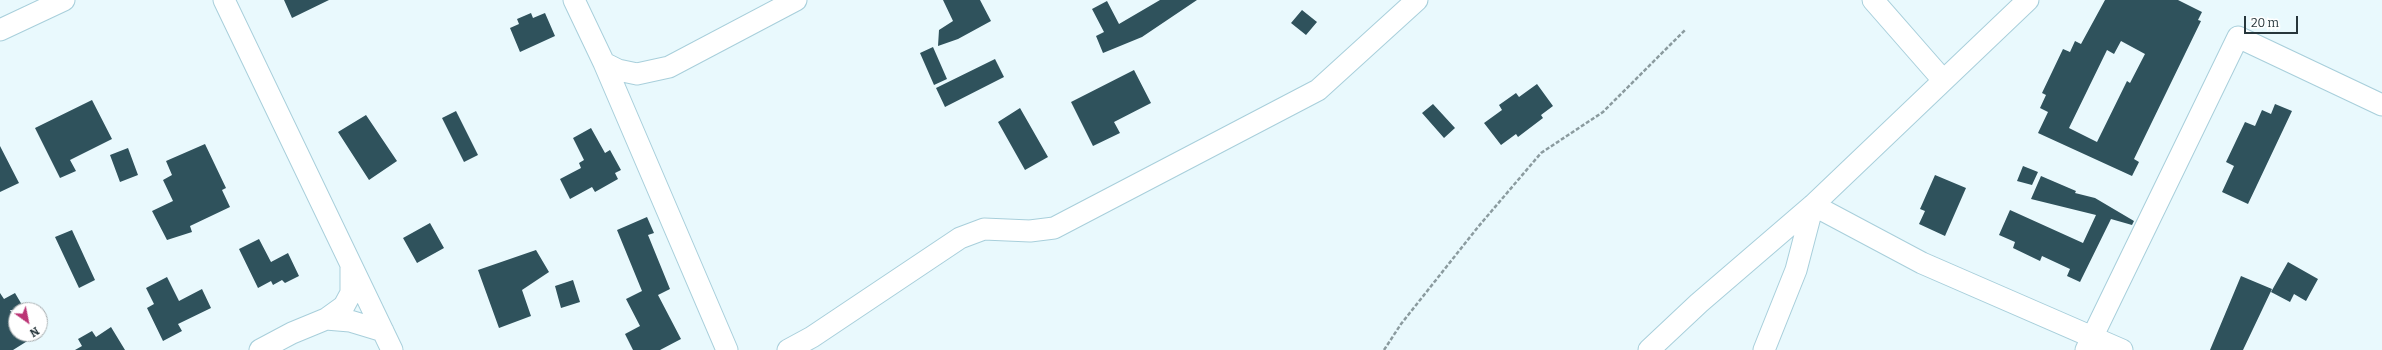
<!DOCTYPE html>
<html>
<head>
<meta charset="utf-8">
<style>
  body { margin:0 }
  #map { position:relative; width:2382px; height:350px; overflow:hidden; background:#e9f9fd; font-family:Bitter,serif }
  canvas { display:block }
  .north { position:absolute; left:8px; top:302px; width:40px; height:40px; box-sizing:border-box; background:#fff; border:1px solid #a9afb1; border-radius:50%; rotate:147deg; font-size:11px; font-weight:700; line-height:16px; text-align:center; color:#27363b }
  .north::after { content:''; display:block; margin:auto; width:14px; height:18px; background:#bb3575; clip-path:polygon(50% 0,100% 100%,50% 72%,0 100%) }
  .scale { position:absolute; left:2244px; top:16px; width:54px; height:18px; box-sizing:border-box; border:2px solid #27363b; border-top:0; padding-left:5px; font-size:12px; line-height:14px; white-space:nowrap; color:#27363b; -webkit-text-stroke:3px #fff; paint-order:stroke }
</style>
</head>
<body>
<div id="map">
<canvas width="2382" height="350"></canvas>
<div class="north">N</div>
<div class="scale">20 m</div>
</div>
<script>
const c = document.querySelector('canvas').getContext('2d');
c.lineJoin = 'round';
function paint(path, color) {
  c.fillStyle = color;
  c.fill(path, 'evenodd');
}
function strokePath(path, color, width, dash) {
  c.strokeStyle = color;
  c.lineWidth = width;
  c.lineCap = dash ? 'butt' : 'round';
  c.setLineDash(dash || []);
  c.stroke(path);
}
paint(new Path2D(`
  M284 0H329L292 18Z
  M943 0H980L991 21 958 39 938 46 939 30 953 21Z
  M1160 0H1197L1142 37 1103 53 1096 36 1104 32 1092 9 1107 1 1119 24Z
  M2105 0H2178L2202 12 2198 20 2201 21 2134 159 2139 162 2132 176 2038 133 2048 112 2040 108 2046 95 2042 93 2063 49 2070 52 2075 41 2081 44ZM2121 41 2145 54 2130 83 2127 81 2097 142 2069 128 2107 50 2114 54Z
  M1302 10 1317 22 1306 35 1291 23Z
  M531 13 533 18 545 13 555 36 520 52 510 28 519 24 517 19Z
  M933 47 947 79 934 85 920 53Z
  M995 59 1004 77 945 107 936 88Z
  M1134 70 1151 103 1114 122 1120 133 1093 146 1071 102Z
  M1537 84 1553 106 1541 115 1543 118 1518 137 1516 134 1501 145 1484 123 1502 110 1499 105 1516 93 1519 97Z
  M92 100 112 139 70 160 76 171 60 178 35 128Z
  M1433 104 1455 128 1444 138 1422 113Z
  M2275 104 2292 111 2248 204 2222 192 2234 166 2226 162 2245 122 2255 126 2262 110 2271 114Z
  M1020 108 1048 157 1025 170 998 122Z
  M456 111 478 155 464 162 442 118Z
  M366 115 397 161 369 180 338 132Z
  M591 128 605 153 610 150 621 170 615 173 618 179 595 192 592 187 570 199 560 179 581 168 579 163 584 160 573 138Z
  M205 144 226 188 222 190 230 207 190 226 192 232 167 240 152 211 173 201 163 180 172 175 166 161Z
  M0 146 19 183 0 192Z
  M128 148 138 175 120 182 110 155Z
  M2023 166 2038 172 2032 185 2017 181Z
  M1935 175 1966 188 1945 236 1919 224 1925 211 1920 209Z
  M2041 176 2076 191 2075 193 2095 198 2134 221 2132 225 2111 219 2080 282 2067 276 2070 269 2042 256 2040 261 2013 248 2015 242 1999 235 2010 210 2083 243 2096 215 2031 199Z
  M647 217 654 233 648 235 670 289 658 295 681 339 660 350H633L625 334 640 326 626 299 642 291 617 230Z
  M430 223 444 248 417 263 403 238Z
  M72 230 95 280 79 288 55 237Z
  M259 239 271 262 288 253 299 276 285 283 282 280 273 285 271 281 258 288 239 249Z
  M536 250 549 272 522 290 531 316 499 328 478 270Z
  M2288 262 2318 279 2306 301 2294 294 2290 302 2271 292Z
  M2241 276 2272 289 2243 350H2210Z
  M167 277 179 301 202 289 211 308 178 324 182 331 163 341 147 308 154 304 146 288Z
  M573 280 580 302 561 308 555 286Z
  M0 293 4 299 15 293 25 310H10L16 319V334H25L29 340 13 350H0Z
  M111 327 125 350H75L82 346 78 339 92 331 96 337Z`), '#2f525c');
const minor = new Path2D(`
  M224 0 392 350
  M574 0 604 63 727 350
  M1873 0 1943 80
  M0 30 64 0
  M604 63 618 70 637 74 669 67 796 0
  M326 319 350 321 383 331
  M260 350 292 333 326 319 344 306 351 293V268
  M788 350 812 337 960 238 984 229 1030 231 1054 228 1318 90 1417 0
  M1649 350 1699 303 1813 205 2028 0
  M1764 350 1796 270 1813 205 1922 263 2122 350
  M2086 350 2238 37 2382 105`);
strokePath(minor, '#a8cfdb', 23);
strokePath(new Path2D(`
  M1384 350 1401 324 1478 227 1541 153 1603 112 1686 29`), '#8b9b9f', 2.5, [4, 2]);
strokePath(minor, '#fff', 21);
</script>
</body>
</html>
